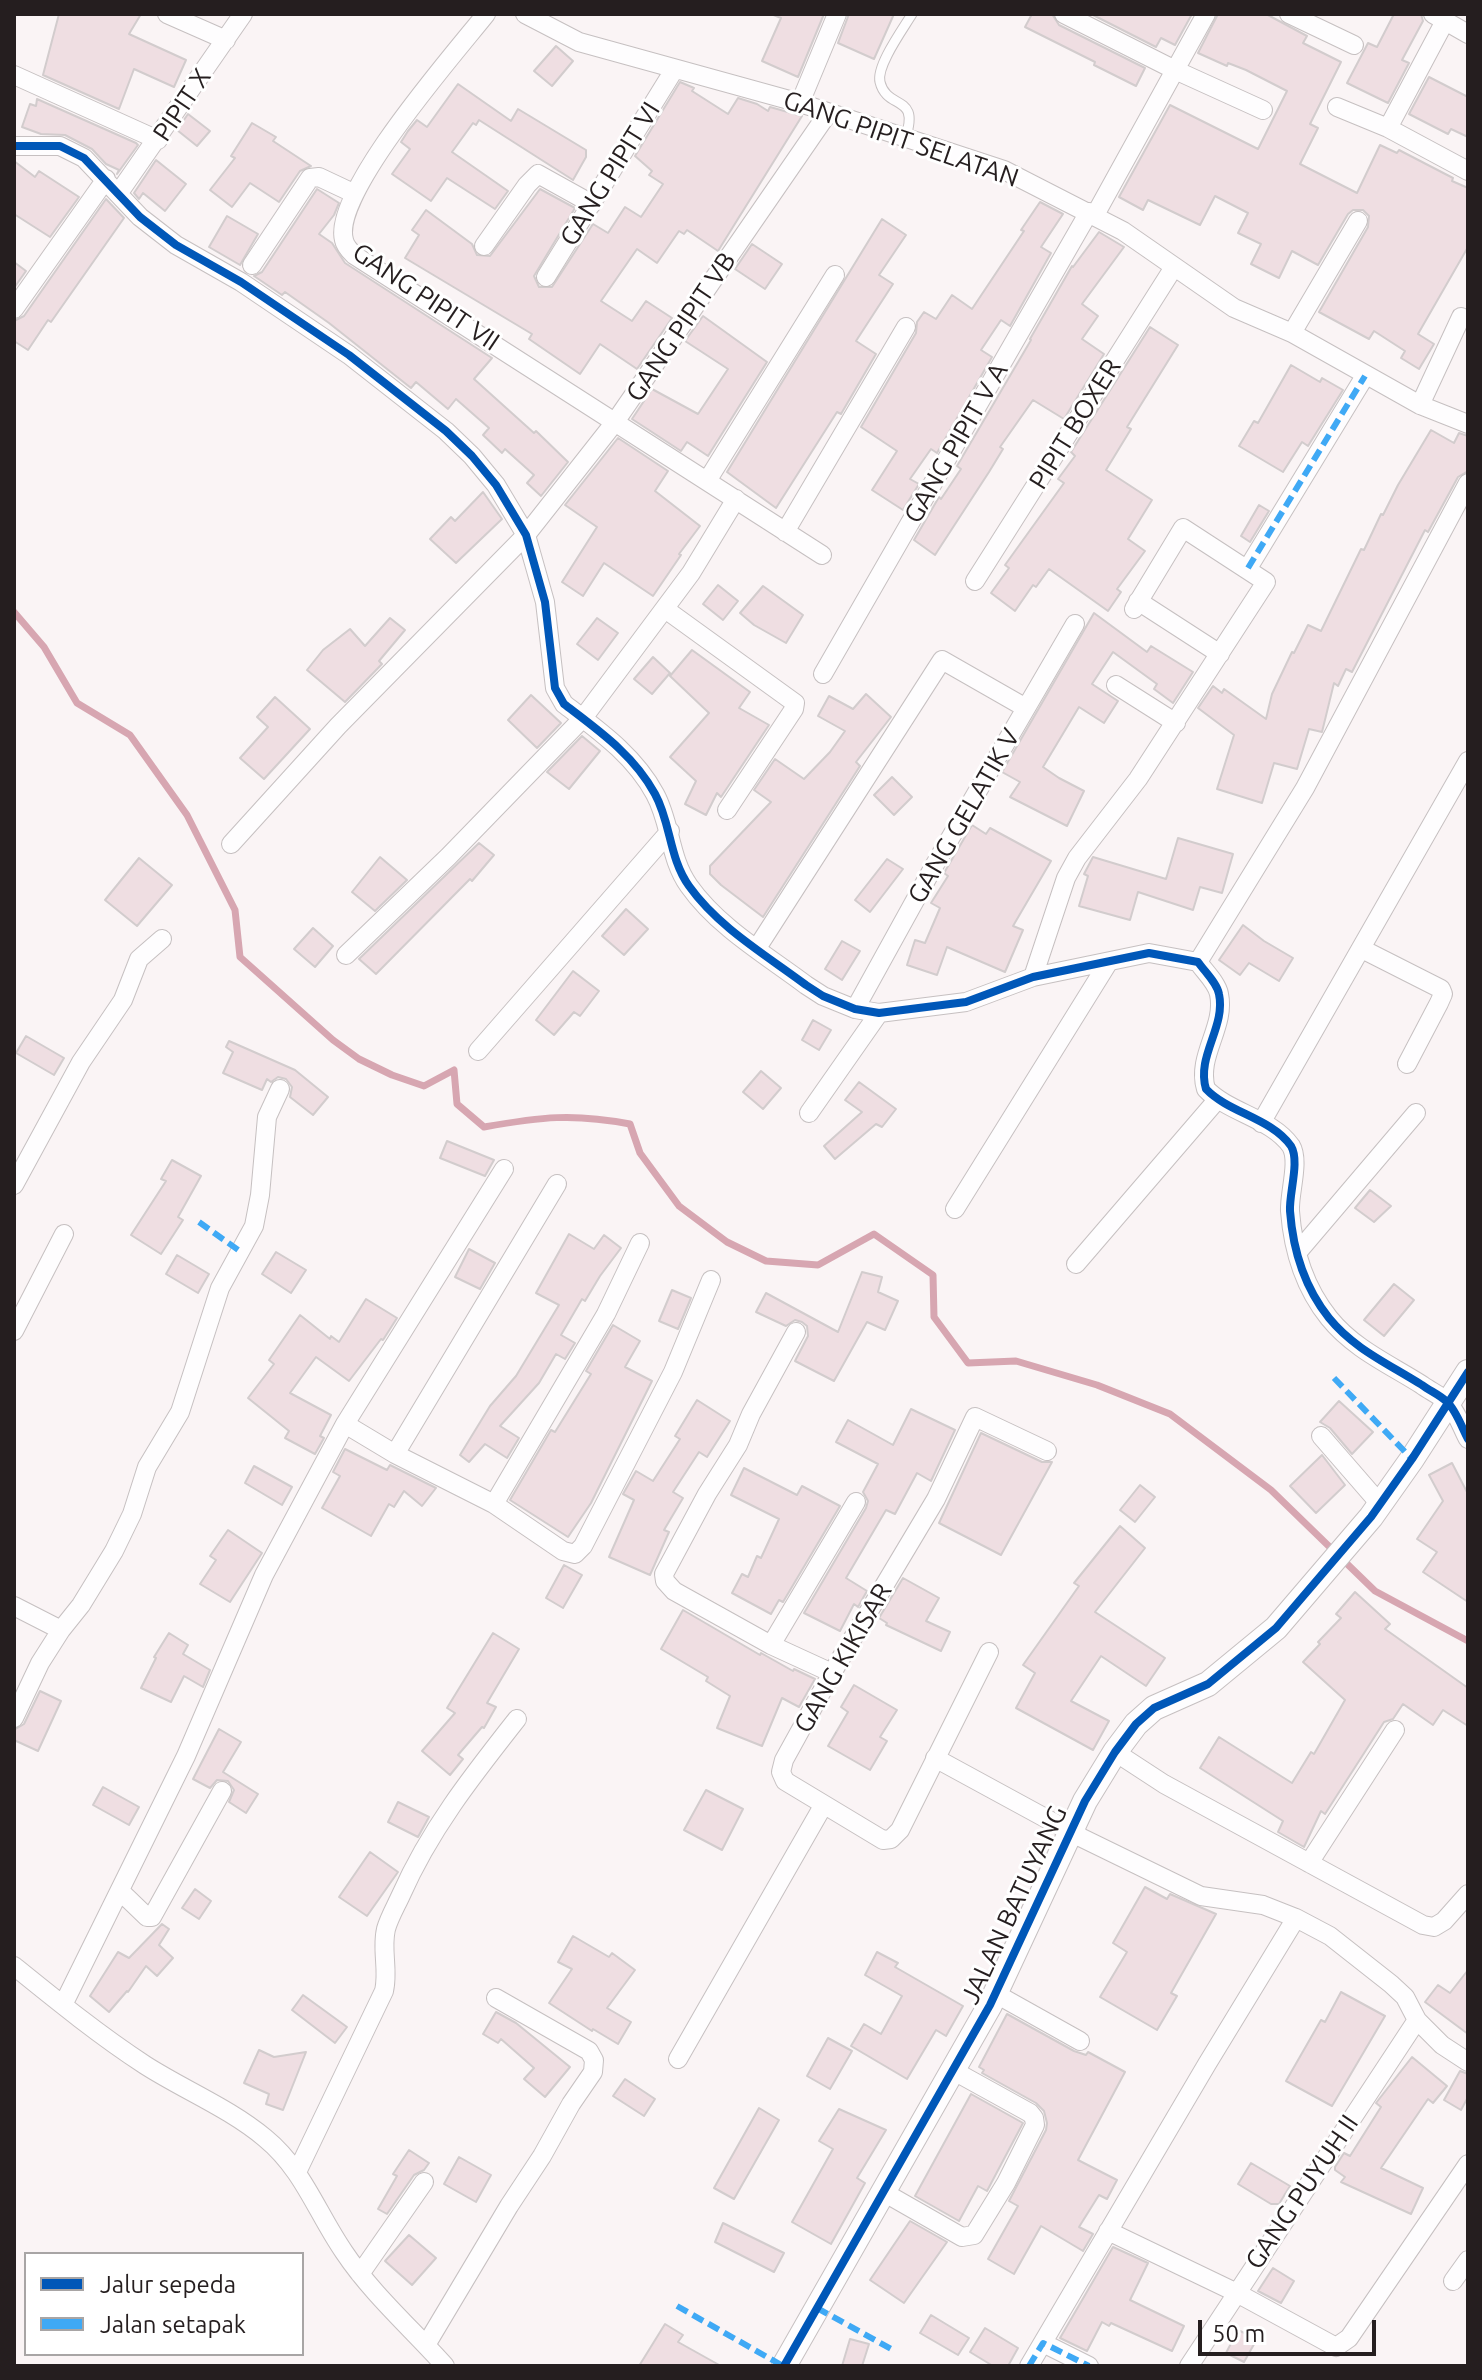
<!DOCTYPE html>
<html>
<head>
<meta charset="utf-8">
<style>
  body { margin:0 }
  #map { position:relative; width:1482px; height:2380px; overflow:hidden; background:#faf4f5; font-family:Ubuntu,sans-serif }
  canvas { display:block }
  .frame { position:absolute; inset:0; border:16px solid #251e1f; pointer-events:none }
  .legend { position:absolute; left:24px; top:2252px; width:280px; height:104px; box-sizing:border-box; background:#fff; border:2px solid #a8a5a5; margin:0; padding:10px 14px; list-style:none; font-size:24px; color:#251e1f }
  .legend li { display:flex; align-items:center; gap:16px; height:40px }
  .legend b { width:40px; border:2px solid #a8a5a5 }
  .scale { position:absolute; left:1198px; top:2320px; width:178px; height:36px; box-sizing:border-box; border:4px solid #251e1f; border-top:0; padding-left:10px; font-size:24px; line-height:28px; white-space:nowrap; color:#251e1f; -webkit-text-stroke:6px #fff; paint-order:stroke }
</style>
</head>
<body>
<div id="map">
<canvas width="1482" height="2380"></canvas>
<div class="frame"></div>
<ul class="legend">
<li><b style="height:10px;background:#0057b8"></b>Jalur sepeda</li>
<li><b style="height:10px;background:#3fa9f5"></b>Jalan setapak</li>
</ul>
<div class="scale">50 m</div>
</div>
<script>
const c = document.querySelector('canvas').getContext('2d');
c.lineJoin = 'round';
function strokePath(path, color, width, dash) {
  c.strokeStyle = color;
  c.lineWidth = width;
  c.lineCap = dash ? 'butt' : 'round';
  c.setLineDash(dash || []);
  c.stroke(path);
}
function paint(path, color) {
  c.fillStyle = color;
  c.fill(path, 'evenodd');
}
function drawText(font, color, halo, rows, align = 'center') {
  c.font = font + ' Ubuntu,sans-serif';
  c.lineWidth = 6;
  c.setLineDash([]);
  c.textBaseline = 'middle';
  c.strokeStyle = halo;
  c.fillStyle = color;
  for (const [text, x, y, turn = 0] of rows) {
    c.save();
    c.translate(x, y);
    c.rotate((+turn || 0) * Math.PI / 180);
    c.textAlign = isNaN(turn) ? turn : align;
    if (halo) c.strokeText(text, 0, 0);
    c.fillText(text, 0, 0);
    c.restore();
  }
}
strokePath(new Path2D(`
  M14 612 44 647 77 703 130 735 187 815 235 910 240 957 333 1040 359 1059 392 1075 424 1086 454 1070 457 1104 484 1127C541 1117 573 1113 630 1124L640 1153 679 1206 727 1242 766 1261 818 1265 874 1234 933 1275 934 1317 968 1363 1016 1361 1097 1385 1170 1414 1271 1490 1375 1591 1468 1641`), '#d7a6b1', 7);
const building = new Path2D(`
  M59 14H141L129 34 186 60 174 87 134 69 119 109 43 75Z
  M771 14H824L798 77 762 61 781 18Z
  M849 14H894L874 59 838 43Z
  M1032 14H1052L1059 25 1145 68 1136 86 1094 65 1095 62 1025 27Z
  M1091 14H1192L1175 45 1161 38 1156 47Z
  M1218 14H1266L1307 36 1303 43 1341 62 1310 124 1318 128 1300 164 1357 193 1380 145 1397 153 1399 150 1453 178 1452 181 1468 188V247L1418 334 1434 344 1419 369 1401 358 1405 351 1374 331 1369 339 1319 312 1368 227 1369 216 1363 210H1353L1348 214 1318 265 1292 251 1279 278 1251 264 1261 244 1238 233 1248 213 1215 196 1200 225 1148 200 1143 210 1119 197 1170 105 1258 149 1287 91 1246 70 1228 63 1227 66 1198 53Z
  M1394 14H1421L1423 21 1402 60 1409 63 1388 103 1347 83 1368 43 1377 47Z
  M556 46 573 61 552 86 534 71Z
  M1429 77 1468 97V137L1451 129 1448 134 1409 114Z
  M680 82 694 88 692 91 728 114 738 98 757 104 768 111 770 107 802 116 718 251 687 230 684 234 679 231 657 263 637 249 601 301 632 321 646 301 672 318 637 369 600 344 580 374 529 339 532 334 405 258 419 235 412 230 426 210 472 244 477 255 490 256 540 189 575 208 534 276 539 287H552L593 224 608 233 625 207 641 217 663 184 649 175 652 171 635 156Z
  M458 84 511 121 518 109 586 150V157L573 180 479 120 476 125 473 123 452 152 508 191 495 209 447 178 431 201 392 174 410 149 401 142 408 131 417 120 427 127Z
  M37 99 136 143 138 145 117 174 119 170 106 164 92 149 65 135 41 134 22 127 30 104 36 106Z
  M188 114 210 131 197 146 177 130Z
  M252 123 276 137 273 141 311 166 300 171 279 202 250 183 232 207 210 190 235 158 231 156Z
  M156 160 186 184 165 211 143 193 139 199 134 193Z
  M14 161 35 177 39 171 79 197 50 237 14 214Z
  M317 189 339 203 334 215 319 234 332 243 345 263 492 358 474 379 534 433 536 431 568 462 541 496 527 483 534 475 505 449 502 453 483 435 489 428 456 399 448 409 416 382 411 388 329 323 285 292 282 295 254 276 262 272Z
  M106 199 124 218 51 322 48 320 28 350 14 341V321L24 316Z
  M1040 202 1063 214 1041 247 1051 253 1010 326 1001 320 981 350 992 357 937 453 931 449 910 479 919 484 903 510 872 490 897 451 861 427 916 333 917 322 924 312 936 319 952 295 972 309 1024 231 1021 230Z
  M227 216 258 234 240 265 209 247Z
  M882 219 906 235 879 275 893 284 856 341 876 354 841 414 837 412 776 508 727 472Z
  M1099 232 1124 247 1082 304 1098 316 1082 339 1104 354 1064 419 1033 400 1000 447 1003 449 989 472 935 555 914 540 939 497 941 499 961 469 957 466 1031 340 1030 339 1072 266 1073 267Z
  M752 244 782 264 765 289 735 269Z
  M14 262 26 271 14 288Z
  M703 316 767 362 708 456 687 442 681 451 632 419 652 389 698 414 728 369 685 341Z
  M1150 327 1178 345 1127 427 1131 429 1106 470 1152 500 1128 539 1145 551 1117 589 1121 592 1108 611 1049 569 1036 587 1033 585 1015 611 991 593 1009 568 1005 565 1064 483 1058 479 1075 456 1071 452Z
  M1291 365 1320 382 1322 378 1343 390 1308 446 1302 442 1283 472 1239 446 1254 421 1258 423Z
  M1431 430 1454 443 1459 433 1468 436V471L1458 477 1428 532 1425 530 1352 672 1346 669 1338 686 1334 683 1322 732 1309 729 1297 769 1274 763 1262 803 1217 789 1234 735 1198 708 1213 686 1222 693 1224 689 1266 719 1272 694 1292 652 1294 653 1308 625 1321 631 1361 549 1364 550 1381 514 1383 515 1398 485Z
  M618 438 668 471 655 491 700 526 679 554 681 555 653 596 604 563 583 596 562 582 597 527 565 505Z
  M483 492 502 519 456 563 430 539 451 517 455 521Z
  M1259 505 1269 511 1250 542 1241 536Z
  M718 585 738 601 723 620 703 604Z
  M763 586 803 615 786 643 754 625 740 613Z
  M1094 613 1147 652 1151 646 1193 672 1173 703 1154 689 1157 684 1113 652 1092 684 1118 701 1104 723 1079 707 1043 767 1059 778 1084 791 1067 826 1010 797 1020 782 1002 772Z
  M390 618 405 630 379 661 382 664 345 702 307 670 323 650 350 629 365 646Z
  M597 618 618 633 598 660 577 644Z
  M692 650 750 692 739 708 769 725 721 797 717 793 706 815 685 804 696 781 670 757 709 713 670 676Z
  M653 657 670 673 652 694 634 679Z
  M866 694 891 717 856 762 860 766 763 917 721 885 710 874V866L771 802 754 790 775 759 804 779 830 752 845 731 818 716 829 696 853 709Z
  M531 695 561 723 537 748 508 720Z
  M275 697 310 729 264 779 240 758 268 727 257 717Z
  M582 736 600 751 569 789 547 772Z
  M892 777 912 797 894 815 874 795Z
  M972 825 986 834 990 828 1051 861 1013 926 1023 930 1005 972 947 947 937 975 907 965 915 940 925 943 940 908 931 903 948 876 944 873Z
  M1178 838 1233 854 1222 893 1200 887 1193 910 1138 892 1130 920 1079 906 1088 876 1084 874 1093 857 1166 879Z
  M479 843 494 855 472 881 470 879 376 974 359 959Z
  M380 857 407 880 375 911 352 892Z
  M139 858 172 885 137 926 105 900Z
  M887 859 903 869 870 912 855 900Z
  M626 909 648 929 624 955 602 936Z
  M1243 925 1264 941 1293 958 1279 981 1249 963 1240 975 1219 960Z
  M313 928 333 946 315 967 294 949Z
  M842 941 860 951 842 980 825 969Z
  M573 971 599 991 580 1016 574 1012 554 1035 536 1020Z
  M813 1020 831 1030 819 1050 802 1040Z
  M26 1036 64 1058 54 1075 16 1053Z
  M229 1041 295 1070 328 1097 313 1115 290 1097 292 1087 286 1079 278 1077 271 1082 267 1079 262 1090 223 1073 233 1052 226 1047Z
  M761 1071 781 1088 763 1109 743 1092Z
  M859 1082 896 1109 882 1127 876 1124 835 1159 824 1146 862 1112 845 1100Z
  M447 1141 494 1160 485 1176 440 1158Z
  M172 1160 201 1176 178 1217 183 1220 161 1254 131 1235 166 1181 161 1179Z
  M1370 1190 1391 1206 1374 1222 1355 1208Z
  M569 1234 594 1249 604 1235 621 1248 600 1276 585 1301 582 1299 561 1335 575 1343 565 1359 556 1354 539 1383 500 1426 519 1438 507 1458 485 1444 469 1462 460 1455 490 1406 516 1376 559 1305 536 1293Z
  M469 1249 495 1263 480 1289 455 1277Z
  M276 1252 306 1270 291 1293 262 1274Z
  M177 1255 209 1274 198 1293 166 1274Z
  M862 1272 882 1277 878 1292 898 1301 885 1330 867 1322 834 1381 795 1361 808 1336 807 1326 802 1322 795 1320 786 1326 756 1312 766 1293 838 1332Z
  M1394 1284 1414 1300 1384 1336 1364 1320Z
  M672 1290 691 1298 678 1329 659 1321Z
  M366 1299 397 1318 383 1340 381 1339 349 1381 316 1357 290 1393 331 1415 320 1436 324 1438 315 1454 285 1438 289 1431 248 1398 274 1364 269 1360 300 1315 330 1339 331 1336 339 1342Z
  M613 1325 640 1341 625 1367 652 1381 591 1503 568 1537 510 1500 551 1430 555 1432 591 1374 586 1371Z
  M697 1400 730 1421 707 1457 699 1452 673 1492 683 1498 664 1530 669 1532 650 1575 609 1557 634 1500 623 1494 636 1471 653 1481 680 1439 675 1436Z
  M1339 1401 1373 1432 1352 1454 1330 1428 1320 1422Z
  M911 1409 955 1430 931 1481 917 1473 895 1514 886 1510 846 1578 867 1591 858 1607 854 1604 840 1631 804 1613 866 1508 868 1501 863 1492 878 1464 836 1442 848 1420 893 1445Z
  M981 1433 1042 1462H1052L1001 1555 939 1523Z
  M345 1449 387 1470 390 1465 436 1488 422 1506 404 1491 394 1507 389 1504 371 1536 322 1508 340 1476 333 1472Z
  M1322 1455 1345 1485 1316 1513 1290 1486Z
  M1452 1463 1468 1494V1602L1423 1572 1437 1552 1417 1539 1443 1501 1429 1475Z
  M254 1466 292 1487 282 1505 245 1483Z
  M744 1468 797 1495 802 1486 840 1506 783 1602 779 1600 771 1614 732 1593 742 1574 748 1577 757 1556 761 1558 779 1519 731 1495Z
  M1140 1485 1155 1497 1135 1522 1120 1510Z
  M1120 1526 1145 1548 1095 1612 1165 1658 1146 1686 1101 1656 1071 1701 1109 1721 1093 1750 1016 1708 1035 1673 1023 1665 1079 1586 1074 1583Z
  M228 1530 262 1553 230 1602 200 1584 216 1560 210 1556Z
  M564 1565 582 1575 563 1608 546 1598Z
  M903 1578 939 1598 926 1621 950 1632 941 1651 886 1625 887 1623 879 1618Z
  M1355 1592 1390 1624 1385 1629 1468 1688V1726L1443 1710 1433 1725 1403 1704 1393 1719 1384 1722 1325 1814 1321 1811 1304 1847 1278 1832 1283 1821 1200 1768 1219 1737 1292 1783 1311 1752 1314 1754 1345 1700 1303 1662 1320 1644 1318 1642 1341 1618 1336 1614Z
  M683 1610 760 1655 761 1653 793 1671 794 1669 815 1679 799 1707 782 1698 762 1746 717 1728 730 1696 706 1681 708 1677 661 1649Z
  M169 1633 188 1645 183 1654 210 1670 203 1687 184 1676 171 1702 141 1688 156 1658 154 1657Z
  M493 1633 519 1649 487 1703 496 1707 484 1728 482 1727 458 1755 463 1759 450 1775 422 1751 455 1713 447 1708Z
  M854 1685 897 1710 880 1737 887 1741 870 1770 828 1746 848 1712 841 1707Z
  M40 1691 61 1701 38 1751 14 1740V1730L24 1724Z
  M219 1729 241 1742 223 1772 258 1794 246 1813 229 1802 234 1790 228 1781 217 1780 210 1788 193 1779Z
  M103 1787 139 1807 129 1825 93 1805Z
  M706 1790 743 1809 722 1850 684 1830Z
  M398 1802 429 1817 418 1837 388 1822Z
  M370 1852 398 1872 367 1916 339 1897Z
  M1145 1887 1167 1899 1170 1894 1216 1914 1171 1993 1177 1996 1157 2030 1100 1997 1127 1952 1113 1943Z
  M195 1889 211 1901 199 1919 182 1908Z
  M162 1924 169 1929 159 1945 173 1958 157 1976 146 1966 128 1992 127 1991 109 2012 90 1996 118 1952 129 1958Z
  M573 1936 609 1957 612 1953 635 1970 607 2008 631 2022 618 2044 593 2029 592 2031 549 2003 572 1969 558 1962Z
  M877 1952 898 1963 895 1967 963 2006 946 2036 936 2030 907 2079 851 2046 864 2024 881 2034 902 1996 865 1975Z
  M1468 1970V2034L1425 2002 1438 1985 1450 1993Z
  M1341 1992 1385 2016 1332 2106 1286 2081 1321 2020 1325 2022Z
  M303 1995 347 2027 335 2043 292 2010Z
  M496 2012 516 2023 570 2067 545 2097 524 2079 534 2068 501 2039 498 2043 483 2034Z
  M1007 2014 1074 2051 1086 2055 1088 2052 1125 2072 1078 2160 1117 2180 1107 2199 1099 2195 1079 2227 1093 2234 1083 2251 1041 2226 1014 2274 988 2259 1018 2206 1009 2201 1046 2130 1047 2123 1044 2111 1036 2103 982 2073 984 2070 979 2067Z
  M828 2038 852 2051 830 2089 807 2076Z
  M259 2050 274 2057 306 2052 283 2110 266 2104 269 2094 244 2083Z
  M1412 2057 1447 2086 1433 2103 1428 2099 1381 2168 1423 2188 1411 2214 1341 2182 1345 2177 1335 2170V2167L1344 2153 1350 2156 1381 2107 1376 2103Z
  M1460 2071 1468 2074V2097L1461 2110 1444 2100Z
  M625 2079 655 2099 644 2116 613 2096Z
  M971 2094 1023 2123 987 2191 978 2186 959 2221 915 2196Z
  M759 2108 779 2120 734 2199 714 2188Z
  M839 2109 886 2130 857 2178 865 2183 831 2244 792 2222 833 2149 819 2141Z
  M409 2150 429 2163 424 2170 414 2175 387 2214 378 2209 397 2176 393 2174Z
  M459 2157 491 2175 476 2202 444 2184Z
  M1251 2163 1290 2186 1279 2204H1271L1238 2184Z
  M910 2221 947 2242 904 2303 870 2280Z
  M723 2223 784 2253 774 2272 715 2242Z
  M409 2235 436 2258 412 2285 385 2261Z
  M1113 2247 1148 2263 1130 2300 1184 2326 1172 2351 1111 2323 1109 2326 1102 2322 1087 2351 1060 2338Z
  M1273 2268 1294 2281 1281 2303 1258 2291Z
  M931 2315 969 2338 958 2355 920 2333Z
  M665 2324 683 2335 678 2342 721 2366H639Z
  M985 2328 1018 2348 1008 2366H993L970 2352Z
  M1238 2330 1257 2339 1244 2362 1226 2353Z
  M850 2339 869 2344 862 2366H842Z`);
paint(building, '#efdee2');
strokePath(building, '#d2cccd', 2);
const service = new Path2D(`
  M905 139C921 93 887 111 880 82 876 66 903 29 912 14`);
const minor = new Path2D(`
  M167 14 226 40
  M486 14C455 53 331 194 344 240 345 246 350 251 354 255L822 555
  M525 14 579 42 800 103 1004 170 1123 231 1234 308 1292 333 1420 405 1468 424
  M1064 14 1175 70 1263 110
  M1289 14 1354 45
  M1433 14 1468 34
  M14 75 158 140
  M800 103 837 14
  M1337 107 1388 128 1468 171
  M1388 128 1445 21
  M14 146H60L84 158 140 217 176 245 241 282 349 355 446 431 472 456 496 485 526 535 545 602 555 688 564 704C598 730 634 755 655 794 671 823 669 858 689 886 718 927 766 955 806 985L823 996 855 1009 879 1013 966 1002 1033 977 1149 953 1198 962C1205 972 1217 983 1219 994 1226 1027 1196 1056 1206 1089 1229 1113 1271 1118 1291 1146 1300 1161 1289 1193 1290 1211 1293 1251 1305 1288 1329 1318 1354 1349 1389 1364 1422 1385 1430 1391 1440 1395 1447 1402 1456 1410 1462 1428 1468 1439
  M118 194 243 14
  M1095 215 1206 14
  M484 246 527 185 538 174 592 204
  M252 265 310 178 319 177 353 193
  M546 277 674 70
  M14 309 106 179
  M1292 333 1358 221
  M1420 405 1461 317
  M707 481 835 275
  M785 532 906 327
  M1248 568 1365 376
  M975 581 1174 267
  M1138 601 1220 654
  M665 609 795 703 794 709 727 810
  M823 674 1089 212
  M1116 685 1176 723
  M231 844 338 726 526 535 615 422 828 113
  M757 948 942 660 1026 708
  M1362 949 1441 989 1443 994 1439 1003 1407 1064
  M346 955 448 857 583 718 691 573 736 499
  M1198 962 1305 788 1468 483
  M1033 977 1066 878 1077 858 1138 779 1266 582 1183 528 1134 609
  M855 1009 934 866 1075 624
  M478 1051 670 831
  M809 1113 879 1013
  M1261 1123 1468 761
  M14 1185 81 1062 123 1000 139 959 162 939
  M955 1209 1108 963
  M1297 1253 1416 1113
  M1076 1264 1217 1100
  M14 1331 64 1234
  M796 1332 751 1414 738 1445 707 1494 664 1574 665 1581 674 1591 771 1645 832 1673
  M345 1424 395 1454 494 1504 563 1551 575 1554 583 1546 673 1372 711 1280
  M1321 1436 1380 1504
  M395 1454 557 1184
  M494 1504 606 1314 640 1243
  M14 1606 61 1630
  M771 1645 856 1502
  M989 1652 900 1830 891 1839 883 1840 785 1781 781 1772 784 1760 832 1673 936 1499 975 1417 1047 1451
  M14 1718 40 1663 61 1630 81 1605 114 1551 132 1514 147 1467 180 1412 220 1288 254 1226 260 1195 267 1117 280 1089
  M1115 1752 1164 1784 1423 1925 1434 1927 1444 1921 1468 1894
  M935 1758 1082 1838 1201 1896 1263 1905 1296 1918 1330 1936 1391 1984 1405 1997 1417 2020 1442 2045 1468 2062
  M1309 1863 1395 1730
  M120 1891 147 1917H152L222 1791
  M14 1966C56 2000 99 2035 145 2065 184 2090 229 2108 265 2138 303 2169 317 2213 344 2252 372 2294 412 2329 445 2366
  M996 1994 1080 2041
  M63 2005 186 1756 264 1575 345 1424 504 1169
  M678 2059 823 1806
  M297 2172 384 1991C389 1970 381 1950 386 1929 389 1918 396 1906 401 1895 430 1829 473 1775 517 1719
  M885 2193 962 2237 974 2235 1006 2183 1035 2125 1034 2118 1030 2113 954 2071
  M1108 2231 1235 2292 1336 2347 1349 2338 1468 2164
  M360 2274 424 2182
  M1453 2281 1468 2260
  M1043 2343 1089 2366
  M426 2345 509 2206 542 2156 571 2104 593 2072 594 2060 589 2051 496 1998
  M1029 2366 1207 2064 1296 1918
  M1189 2366 1417 2020`);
const tertiary = new Path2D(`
  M784 2366 990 2005 1085 1801 1115 1752 1136 1724 1154 1708 1208 1684 1276 1628 1371 1517 1412 1459 1468 1372`);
strokePath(service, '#c6c0c1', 11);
strokePath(minor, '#c6c0c1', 20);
strokePath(tertiary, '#c6c0c1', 26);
strokePath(service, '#fefdfe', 9);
strokePath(minor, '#fefdfe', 18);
strokePath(tertiary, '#fefdfe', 24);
strokePath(new Path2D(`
  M1248 568 1365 376
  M199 1222 241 1252
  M1334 1378 1412 1459
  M677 2306 783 2366
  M817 2308 895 2351
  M1029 2366 1043 2343 1089 2366`), '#3fa9f5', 6, [12, 6]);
strokePath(new Path2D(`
  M14 146H60L84 158 140 217 176 245 241 282 349 355 446 431 472 456 496 485 526 535 545 602 555 688 564 704C598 730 634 755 655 794 671 823 669 858 689 886 718 927 766 955 806 985L823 996 855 1009 879 1013 966 1002 1033 977 1149 953 1198 962C1205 972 1217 983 1219 994 1226 1027 1196 1056 1206 1089 1229 1113 1271 1118 1291 1146 1300 1161 1289 1193 1290 1211 1293 1251 1305 1288 1329 1318 1354 1349 1389 1364 1422 1385 1430 1391 1440 1395 1447 1402 1456 1410 1462 1428 1468 1439
  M784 2366 990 2005 1085 1801 1115 1752 1136 1724 1154 1708 1208 1684 1276 1628 1371 1517 1412 1459 1468 1372`), '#0057b8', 8);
drawText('26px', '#251e1f', '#fff', [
  ["PIPIT X",182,105,-56],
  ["GANG PIPIT SELATAN",901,139,19],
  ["GANG PIPIT VI",610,174,-58],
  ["GANG PIPIT VII",426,297,34],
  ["GANG PIPIT VB",681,327,-56],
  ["PIPIT BOXER",1075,424,-58],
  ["GANG PIPIT V A",956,443,-60],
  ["GANG GELATIK V",964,816,-60],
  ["GANG KIKISAR",843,1658,-60],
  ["JALAN BATUYANG",1014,1905,-65],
  ["GANG PUYUH II",1302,2192,-56]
]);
</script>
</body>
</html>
